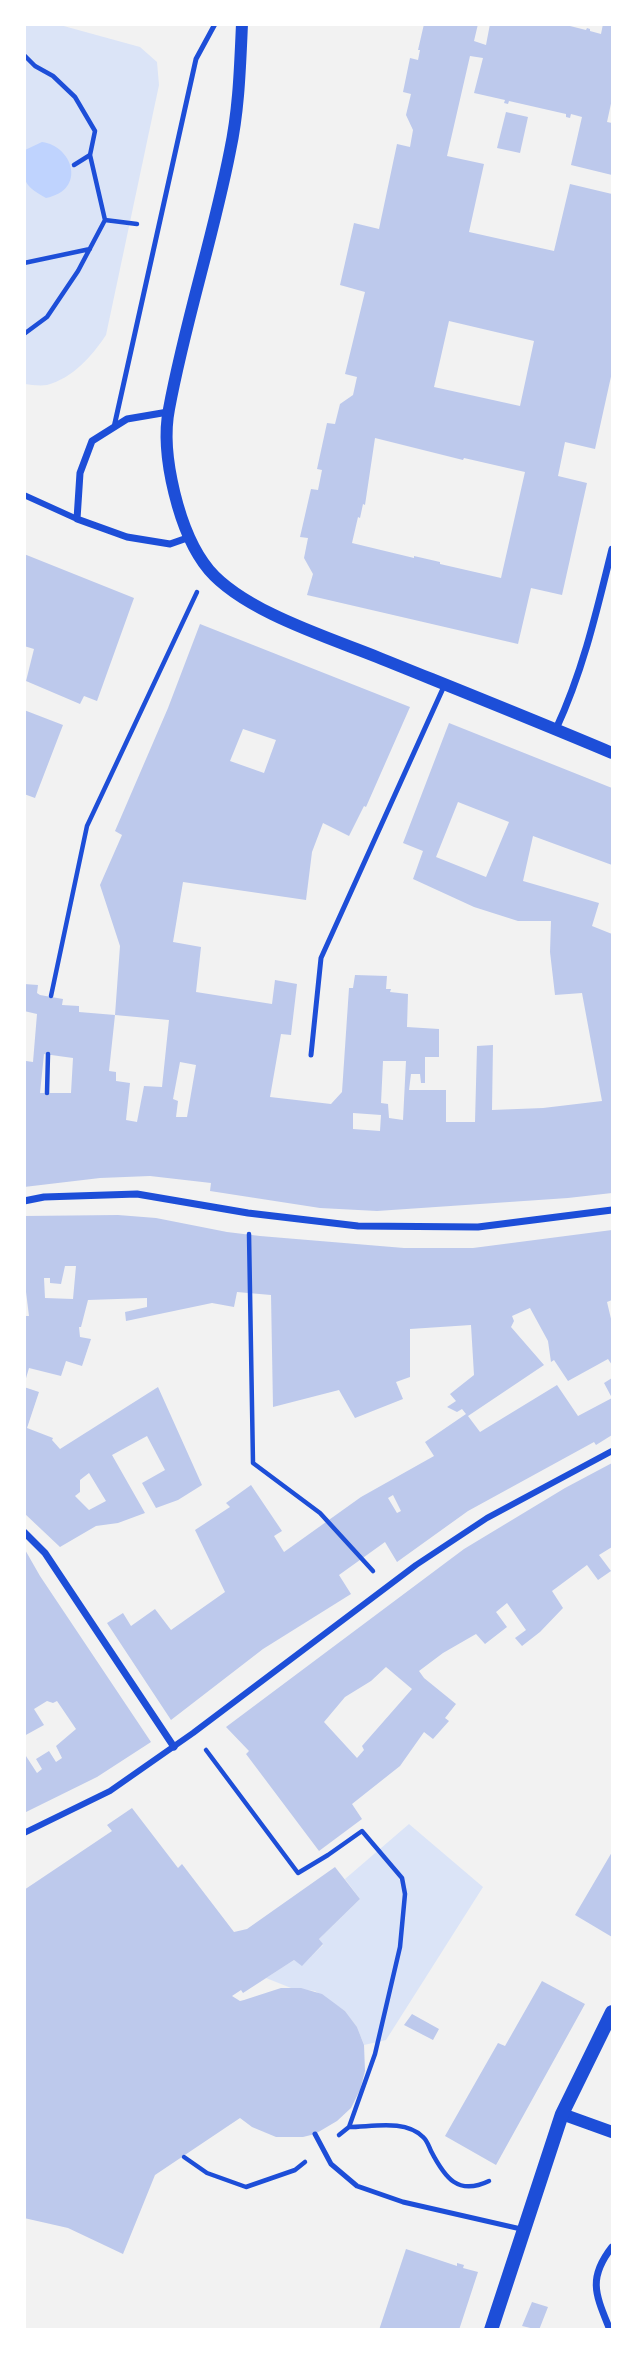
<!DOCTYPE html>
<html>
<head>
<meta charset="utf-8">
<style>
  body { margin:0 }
  #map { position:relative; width:637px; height:2354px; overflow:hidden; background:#f2f2f2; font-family:Mulish,sans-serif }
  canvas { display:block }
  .frame { position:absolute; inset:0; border:26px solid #fff; pointer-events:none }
</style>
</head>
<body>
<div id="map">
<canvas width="637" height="2354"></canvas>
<div class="frame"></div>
</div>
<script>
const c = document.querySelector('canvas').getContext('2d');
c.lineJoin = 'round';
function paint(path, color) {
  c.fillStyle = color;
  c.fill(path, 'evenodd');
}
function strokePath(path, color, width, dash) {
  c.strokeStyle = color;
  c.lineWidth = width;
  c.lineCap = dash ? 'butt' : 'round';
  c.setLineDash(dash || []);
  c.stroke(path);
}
paint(new Path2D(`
  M25 25H60L140 47 157 62 159 85 106 335C92 356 73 378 47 385 40 386 31 385 25 384Z
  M409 1824 483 1887 386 2040 364 2045 357 2027 345 2011 315 1991 291 1988 266 1978 294 1960 302 1965 323 1945 319 1939 360 1899 345 1879Z`), '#dbe4f7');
paint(new Path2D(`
  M42 142C73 146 87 190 46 198 19 183 24 179 25 150Z`), '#bfd3fe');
paint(new Path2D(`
  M424 24H478L474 41 486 45 490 24H562L586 30 587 28 590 29V31L601 34 603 24H612V99L607 122 612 123V175L571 165 582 117 571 114 570 118 566 117V114L509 101 508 104 504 103 505 100 474 93 483 58 470 56 447 156 484 164 469 232 554 251 570 184 612 194V372L595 449 565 442 558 476 587 483 562 595 531 588 518 644 307 595 313 574 304 558 308 538 300 537 311 489 318 490 322 470 317 469 327 423 335 424 340 404 353 395 357 377 345 374 365 292 340 285 354 223 379 229 397 144 410 147 413 130 406 115 411 94 403 92 410 58 418 60 420 50H418ZM449 321 534 341 520 406 434 387ZM375 438 463 460 464 458 525 472 501 578 440 564V562L414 556V558L352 543 358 517 360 518 363 504 365 505Z
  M506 112 528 117 520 153 497 148Z
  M24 554 134 598 97 701 84 696 80 704 26 681 34 649 24 646Z
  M200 624 410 707 366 807 364 806 349 836 323 823 312 852 306 900 183 882 173 942 201 947 196 992 272 1004 275 980 297 984 291 1035 281 1034 270 1097 331 1104 342 1092 349 988H353L355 975 387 976 386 989H391L390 992 408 994 407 1027 439 1029V1057H425V1083H421L420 1074H411L409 1090H446V1122H475L477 1046 493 1045 492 1110 543 1108 602 1101 582 993 555 995 550 952 551 921H518L474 907 413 879 423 851 403 843 449 723 612 788V865L533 836 523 881 599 903 592 926 612 934V1193L568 1198 377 1211 320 1208 210 1191 211 1183 150 1176 100 1178 24 1187V1075L26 1061 33 1062 37 1014 24 1011V984L38 985 37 993 40 995 63 999 62 1005 79 1006V1012L115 1015 120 946 100 885 122 835 115 831 168 708ZM243 729 276 740 264 773 230 761ZM458 802 509 822 486 877 436 857ZM115 1015 169 1020 162 1087 144 1086 137 1122 126 1120 130 1083 116 1081V1072L109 1071ZM44 1054 73 1058 71 1093H40ZM383 1061H406L403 1120 389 1118 388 1104 381 1103ZM180 1062 196 1065 187 1117H176L178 1101 173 1099ZM353 1113 381 1115 380 1131 353 1129Z
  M24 710 63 725 35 798 24 794Z
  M118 1215 156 1218 227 1232 260 1236 404 1248H473L612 1230V1300L607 1302 612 1323V1365L608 1359 568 1381 554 1360 551 1362 548 1341 530 1308 512 1316 514 1321 511 1327 544 1365 468 1416 480 1432 557 1385 578 1416 612 1398 604 1383 612 1378V1435L596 1445 594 1442 468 1511 397 1562 385 1542 339 1575 351 1594 263 1649 171 1720 107 1623 123 1613 131 1626 155 1609 171 1630 225 1592 195 1530 230 1507 226 1503 251 1485 282 1531 274 1536 284 1552 361 1497 434 1456 425 1442 466 1414 462 1409 457 1412 447 1407 456 1401 450 1394 474 1375 471 1325 410 1329V1377L396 1382 403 1399 355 1418 339 1390 273 1407 271 1295 237 1292 234 1307 212 1303 126 1321 125 1312 147 1307V1298L88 1300 81 1327H79L80 1337 91 1339 82 1366 66 1361 61 1376 29 1368 24 1385V1316H29L24 1276V1216ZM65 1266H76L73 1299 45 1298 44 1278H50V1283L61 1284ZM393 1495 401 1511 397 1513 388 1498Z
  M24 1387 39 1392 27 1428 53 1438 52 1440 60 1449 158 1387 202 1485 178 1500 156 1508 142 1483 165 1470 147 1436 112 1455 145 1513 118 1523 96 1526 60 1547 24 1513ZM89 1473 106 1501 89 1510 75 1496 80 1492V1480Z
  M612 1463V1547L599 1555 611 1571 598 1580 587 1565 552 1591 563 1608 540 1632 522 1646 515 1638 526 1630 507 1603 496 1612 507 1627 485 1644 476 1634 443 1653 419 1671 424 1678 456 1704 445 1718 449 1721 433 1739 424 1732 400 1766 352 1804 362 1819 319 1851 246 1754 249 1751 226 1727 464 1549 565 1488ZM386 1667 412 1689 362 1746 364 1750 357 1758 324 1722 345 1697 371 1681Z
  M24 1548 40 1576 151 1742 97 1777 24 1813V1753L37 1773 42 1769 36 1759 49 1751 56 1762 62 1758 56 1746 76 1729 57 1701 53 1703 47 1701 34 1709 44 1725 24 1736V1693L26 1692 24 1689Z
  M132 1808 178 1868 182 1864 234 1932 247 1929 335 1867 360 1899 319 1939 323 1944 302 1966 294 1960 243 1993 241 1990 232 1996 240 2001 244 2000 281 1988H301L322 1994 345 2011 357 2027 364 2045 365 2071 360 2090 351 2108 337 2121 315 2134 303 2137H276L252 2127 240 2118 155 2175 123 2254 68 2228 24 2218V1890L112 1831 107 1825Z
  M612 1852V1937L575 1915Z
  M542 1981 585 2004 496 2165 445 2136 498 2043 505 2046Z
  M412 2014 439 2029 433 2040 404 2025Z
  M406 2249 457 2266V2263L464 2265 463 2268 478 2272 459 2330H379Z
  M532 2302 548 2307 539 2330 522 2326Z`), '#bdc9ec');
strokePath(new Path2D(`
  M24 55 35 66 53 76 75 97 95 131 90 155 105 220
  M74 165 90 155
  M24 263 90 249
  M24 334 47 317 78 271 105 220 137 224
  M51 996 87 826 197 592
  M47 1093 48 1054
  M249 1234 253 1463 320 1513 373 1571
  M206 1750 298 1873 328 1855 362 1831 402 1878 405 1894 400 1947 375 2054 349 2127 339 2135
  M349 2127C372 2127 405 2119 423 2137 427 2140 429 2147 431 2151 445 2178 458 2196 489 2181
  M184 2157 207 2173 246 2187 295 2170 305 2162`), '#1d4ed8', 4.5);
strokePath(new Path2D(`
  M114 427 196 59 215 24
  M311 1055 321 958 445 684
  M315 2134 331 2164 357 2186 403 2202 521 2229`), '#1d4ed8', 5);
strokePath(new Path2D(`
  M24 495 77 519
  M24 1833 110 1791 193 1733 416 1565 487 1518 612 1451`), '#1d4ed8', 6);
strokePath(new Path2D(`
  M168 412 127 419 92 441 80 473 77 519 127 537 170 544 190 537
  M556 729C583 671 597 610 612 549
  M24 1201 44 1197 137 1194 248 1213 358 1226 478 1227 612 1210
  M24 1532 45 1553 174 1747
  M610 2330C596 2295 587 2279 612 2247`), '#1d4ed8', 7);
strokePath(new Path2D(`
  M242 24C240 67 239 109 230 151 213 238 185 322 169 409 160 454 179 534 209 570 244 611 327 637 377 657 456 689 534 720 612 753
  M562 2114 612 2132`), '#1d4ed8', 12);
strokePath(new Path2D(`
  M491 2330 562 2114 612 2012`), '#1d4ed8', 14);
</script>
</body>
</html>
